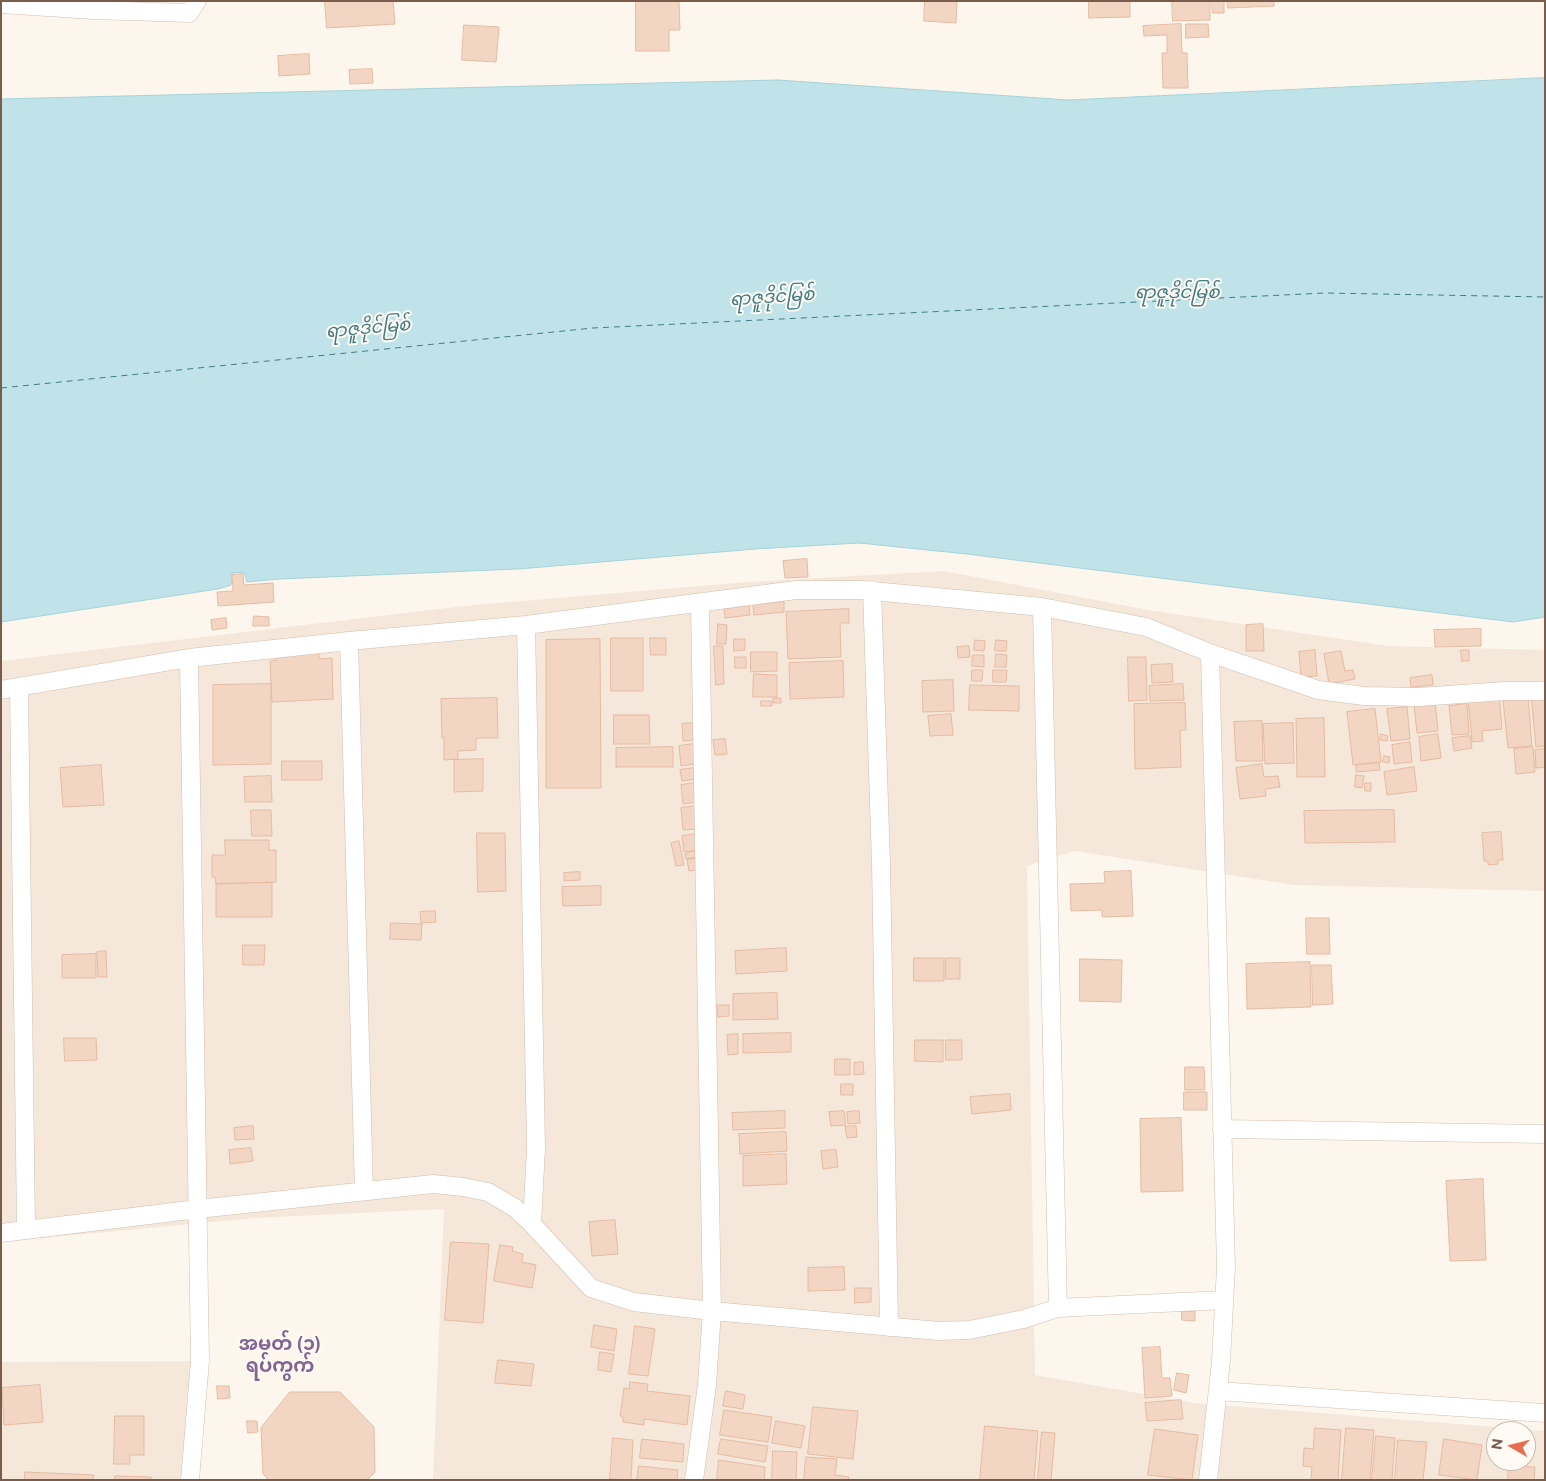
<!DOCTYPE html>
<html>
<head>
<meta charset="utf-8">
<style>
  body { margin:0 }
  #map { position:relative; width:1546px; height:1481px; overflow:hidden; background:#fdf6ec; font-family:"Public Sans",sans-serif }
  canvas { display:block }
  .frame { position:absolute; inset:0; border:2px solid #7a5c4d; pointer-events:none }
  .north { position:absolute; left:1486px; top:1421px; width:50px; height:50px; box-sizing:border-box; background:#fffaf3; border:1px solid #cabbb1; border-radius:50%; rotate:278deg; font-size:14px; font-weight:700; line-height:20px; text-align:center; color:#7a5c4d }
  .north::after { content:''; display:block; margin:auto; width:18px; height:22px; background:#e76f51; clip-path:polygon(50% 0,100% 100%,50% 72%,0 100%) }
</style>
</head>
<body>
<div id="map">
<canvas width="1546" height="1481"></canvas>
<div class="frame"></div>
<div class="north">N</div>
</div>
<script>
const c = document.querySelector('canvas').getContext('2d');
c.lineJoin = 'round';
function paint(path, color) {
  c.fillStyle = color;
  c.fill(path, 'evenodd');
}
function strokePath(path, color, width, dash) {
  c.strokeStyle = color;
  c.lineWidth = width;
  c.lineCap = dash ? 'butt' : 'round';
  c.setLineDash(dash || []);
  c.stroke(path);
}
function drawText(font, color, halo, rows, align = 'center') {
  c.font = font + ' "Public Sans","Noto Sans Myanmar",sans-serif';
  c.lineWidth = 4;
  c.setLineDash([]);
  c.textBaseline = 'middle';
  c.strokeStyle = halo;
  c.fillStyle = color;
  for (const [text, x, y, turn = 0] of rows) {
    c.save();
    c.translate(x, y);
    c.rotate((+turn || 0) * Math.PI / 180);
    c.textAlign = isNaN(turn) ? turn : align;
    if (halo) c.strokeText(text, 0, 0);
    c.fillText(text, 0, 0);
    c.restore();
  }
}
paint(new Path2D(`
  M944 571 1148 610 1388 646 1545 650V891L1294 885 1075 851 1027 866 1035 1375 1195 1403 1545 1431V1480H433L444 1209 255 1218 1 1242V661L464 606 747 582ZM1496 1431H1526V1461H1496Z
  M200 1361 181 1480H1V1362Z`), '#f5e8da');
const water = new Path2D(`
  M1545 78V617L1513 622 967 554 859 543 755 549 518 569 279 579 247 582 244 572 232 573 231 585 218 589 1 622V99L778 80 1068 100Z`);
paint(water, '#bfe3e8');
strokePath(water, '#a5d3da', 1);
strokePath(new Path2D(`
  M1 388 593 328 1325 293 1545 297`), '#437c86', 1, [6, 5]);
const building = new Path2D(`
  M325 1H393L395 24 327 28Z
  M636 1H679L680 30H669V51H636Z
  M925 1H957L956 23 924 21Z
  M1089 1H1130V17L1089 18Z
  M1172 1H1210V20L1173 21Z
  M1212 1H1224V13H1213Z
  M1227 1H1274V6L1228 8Z
  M1181 24 1182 53H1187L1188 88H1163L1162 53H1167V35L1144 36 1143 26Z
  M1186 24H1208L1209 37 1186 38Z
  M464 25 499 27 496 62 462 60Z
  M309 54 310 74 279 76 278 56Z
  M372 69 373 83 350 84 349 70Z
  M807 559 808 577 785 578 783 561Z
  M243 574 244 585 273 583 274 602 218 606 217 592 233 591 232 575Z
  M784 602V612L754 615 753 605Z
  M749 606 750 615 725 618 724 609Z
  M849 609V623H840L841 657 788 659 786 612Z
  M254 616 269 617V626H253Z
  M226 618 227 628 212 630 211 620Z
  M718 624 727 625 726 644H717Z
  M1263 624 1264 651H1246V625Z
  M1481 629V646L1435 647 1434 630Z
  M611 638H643V691H611Z
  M650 638H666V655H651Z
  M600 639 601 788H546V640Z
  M734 639H745V650L734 651Z
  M975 640 985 641 984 651 974 650Z
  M996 640 1007 641 1006 651H995Z
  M714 646H723L724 684 716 685Z
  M969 646 970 657 958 658 957 647Z
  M319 650V659L332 658 333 699 272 702 270 661 277 660V653Z
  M1315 650 1317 676 1301 677 1299 652Z
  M1461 650H1469V661H1462Z
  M1341 651 1345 671 1353 670 1355 679 1329 684 1324 654Z
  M751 652H777V671L751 672Z
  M996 654 1007 655 1006 667H995Z
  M973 655H984V667L972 666Z
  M735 657H746V668H735Z
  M1128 657H1146L1147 700 1129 701Z
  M843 661 844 697 790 699 789 663Z
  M1172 664 1173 682 1152 683 1151 665Z
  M972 670H983L982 681H972Z
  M993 670H1007L1006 682H993Z
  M754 674 777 675V697H753Z
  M1432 675 1433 685 1411 687 1410 678Z
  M953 680 954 711 923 712 922 681Z
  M271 684V764L213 765V685Z
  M1183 684 1184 700 1150 701 1149 686Z
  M970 685 1019 686V711L969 710Z
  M1499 694 1502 729 1482 731 1483 741 1472 742 1468 697Z
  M1545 694V746L1536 747 1531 695Z
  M1528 697 1532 746 1508 748 1503 700Z
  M497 698 498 738H476V750L458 751V759L444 760V738H442L441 699Z
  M773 698H781V703H774Z
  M761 701H772V706H761Z
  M1435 702 1438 731 1417 733 1414 705Z
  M1185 703 1186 730H1180L1181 767 1135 769 1134 704Z
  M1467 704 1469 734 1452 735 1449 706Z
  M1407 707 1410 739 1391 741 1387 709Z
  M1375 709 1381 762 1353 765 1347 712Z
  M951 714 953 735 930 736 928 716Z
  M614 715H649L650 744H614Z
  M1324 718 1325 777H1297L1296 719Z
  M1262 721 1263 761H1236L1234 722Z
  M694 723 695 740 683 741 682 724Z
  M1293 723 1294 763 1265 764 1263 724Z
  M1381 734 1388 736 1387 741 1380 740Z
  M1438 734 1441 758 1421 761 1419 737Z
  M1470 736 1472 748 1454 751 1452 738Z
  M725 739 727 754 715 755 713 740Z
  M1410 742 1412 762 1394 764 1392 745Z
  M694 744 695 764 681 766 679 746Z
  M673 747V767H616V748Z
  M1533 747 1535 772 1516 774 1514 749Z
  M1545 749V767L1536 768 1535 750Z
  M1384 756 1390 757 1389 763 1383 762Z
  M483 759V791L454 792V760Z
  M282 761H322V780H282Z
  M1379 763 1380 770 1356 772V765Z
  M1262 764 1264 777 1278 776 1280 787 1265 789 1266 796 1240 799 1236 768Z
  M101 765 104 805 63 807 60 768Z
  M1414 767 1417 791 1387 795 1384 772Z
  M694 768 696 779 682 781 680 770Z
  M1356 775 1364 776 1362 788 1355 787Z
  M271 776 272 802H245L244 777Z
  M695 783 697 802 683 804 681 785Z
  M1365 783H1371V791H1365Z
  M696 806 698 829 683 830 681 808Z
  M251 810H271L272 836H252Z
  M1394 810 1395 842 1305 843 1304 811Z
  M1501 832 1503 860H1498V864L1488 865V861H1484L1482 833Z
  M477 833H505L506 891 478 892Z
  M695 834 697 850 684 852 682 836Z
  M225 840H269V850H276V882L216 884 215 877H212V855H225Z
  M679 841 684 865 676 866 671 843Z
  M695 851 696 857 686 859 685 854Z
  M696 858 698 870 689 871 687 860Z
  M1131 871 1133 916 1102 917V910L1071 911 1070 884 1105 883 1104 872Z
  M580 872V880L564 881V873Z
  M272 883V917H216V884Z
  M601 886V905L563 906 562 887Z
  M435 911 436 922 421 923 420 912Z
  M1306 918H1329L1330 954H1307Z
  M391 923 422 924 421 940 390 939Z
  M243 945H265L264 965H243Z
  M786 948 787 971 736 974 735 951Z
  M106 951 107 977H98L97 952Z
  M96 954V978H62V955Z
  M914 958H944V981H914Z
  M946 958H960V979H946Z
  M1080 959 1122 960 1121 1002 1080 1001Z
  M1310 962 1311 1007 1247 1009 1246 964Z
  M1312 965H1331L1333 1004 1313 1005Z
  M777 993 778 1019 733 1020V994Z
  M717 1005H729V1016L718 1017Z
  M791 1033V1052L743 1053V1034Z
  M738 1034V1054L728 1055 727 1035Z
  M64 1038H96L97 1060 65 1061Z
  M915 1040H943V1062L915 1061Z
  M946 1040H962V1060H946Z
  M835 1059H850V1075H835Z
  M863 1062 864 1074 854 1075V1063Z
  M1185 1067H1204L1205 1090H1185Z
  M841 1084H853V1095H841Z
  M1184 1092H1207V1110H1184Z
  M1010 1094 1011 1110 972 1114 970 1097Z
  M785 1111V1128L733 1130 732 1113Z
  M844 1111 846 1125 831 1126 829 1112Z
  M859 1111 860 1123 848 1124 847 1112Z
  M1181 1118 1183 1191 1141 1192 1140 1119Z
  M253 1126 254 1139 235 1140 234 1128Z
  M856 1126 857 1137 847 1138 845 1127Z
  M786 1132 787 1151 740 1154 739 1134Z
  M251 1148 253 1161 230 1164 229 1150Z
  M836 1150 838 1167 823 1169 821 1151Z
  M786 1154 787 1184 743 1186V1156Z
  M1483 1179 1486 1260 1450 1261 1446 1181Z
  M615 1220 618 1254 592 1256 589 1222Z
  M451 1242 489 1244 483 1323 445 1320Z
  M500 1245 513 1247 512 1251 523 1254 522 1262 536 1265 532 1288 494 1281Z
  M844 1267 845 1290 808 1291V1268Z
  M855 1288H871V1302L855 1303Z
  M1182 1311H1195V1321L1182 1320Z
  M594 1325 617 1329 614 1351 591 1347Z
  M635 1326 655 1329 648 1376 629 1374Z
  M1160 1347 1162 1378H1170L1172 1396 1145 1398 1142 1348Z
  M600 1352 614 1354 611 1372 598 1370Z
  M498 1360 534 1364 531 1386 495 1383Z
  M1177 1373 1189 1375 1186 1393 1174 1390Z
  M630 1382 648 1384 647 1391 690 1396 687 1425 644 1419V1425L623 1422V1417L620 1416 624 1388 629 1389Z
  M40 1385 43 1422 4 1425 2 1388Z
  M217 1386H229L230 1398 218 1399Z
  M726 1391 745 1395 743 1409 723 1406Z
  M290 1392H340L374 1427 375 1472 367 1480H269L263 1474 261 1428Z
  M1181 1400 1183 1419 1147 1421 1145 1403Z
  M813 1407 858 1411 853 1459 808 1454Z
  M724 1410 772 1417 768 1442 720 1435Z
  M115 1416H144V1455H130V1464H114Z
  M247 1421H257L258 1432 248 1433Z
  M776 1421 805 1426 801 1448 772 1443Z
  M985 1426 1038 1431 1034 1480H980Z
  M1315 1428 1341 1430 1338 1480H1311L1312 1467 1303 1466 1304 1448 1313 1449Z
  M1346 1428 1374 1430 1370 1480H1342Z
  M1155 1429 1198 1435 1192 1480 1148 1475Z
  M1042 1432 1055 1433 1051 1480H1038Z
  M1376 1436 1395 1438 1392 1480H1372Z
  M613 1438 633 1440 631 1480 610 1479Z
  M642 1439 684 1444 683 1462 640 1458Z
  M721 1439 768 1446 765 1462 718 1454Z
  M1444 1439 1482 1445 1477 1480 1439 1475Z
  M1398 1440 1427 1442 1423 1480H1395Z
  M773 1451 797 1452 796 1480H772Z
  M806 1457 837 1459 835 1475 849 1477 848 1480H804Z
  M719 1460 765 1467 764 1480H717Z
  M639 1466 678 1470 677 1480H637Z
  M1509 1466 1535 1467 1534 1480H1508Z
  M25 1472 94 1475 93 1480H25Z
  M115 1476 151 1477V1480H115Z`);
paint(building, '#f3d5c3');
strokePath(building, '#e6bba3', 1);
const street = new Path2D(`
  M1 4 93 10 189 13 197 1
  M872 590 881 863 889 1327
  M1042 607 1058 1308
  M526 625 536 1148 532 1224
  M349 641 364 1191
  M189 658 200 1361 190 1480
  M19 688 26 1229
  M1 690 189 658 349 641 526 625 796 590H862L1042 607 1146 627 1210 653 1318 690 1364 696 1419 697 1504 691H1545
  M1222 1129 1545 1134
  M1 1233 198 1209 433 1184 463 1187 488 1192 515 1208 532 1224 591 1288 634 1302 712 1311 939 1331 969 1330 1024 1319 1058 1308 1224 1300
  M1218 1391 1545 1413
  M694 1480 707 1385 712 1311 700 603
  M1208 1480 1221 1361 1226 1267 1210 653`);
strokePath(street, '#d1beb0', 19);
strokePath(street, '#fff', 18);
drawText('italic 18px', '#437c86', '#fffaf3', [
  ["ရာဇူဒိုင်မြစ်",1177,292],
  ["ရာဇူဒိုင်မြစ်",772,297,-4],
  ["ရာဇူဒိုင်မြစ်",368,328,-5]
]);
drawText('bold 19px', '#846695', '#fffaf3', [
  ["အမှတ် (၁)",280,1344],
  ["ရပ်ကွက်",280,1366]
]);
</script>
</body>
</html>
